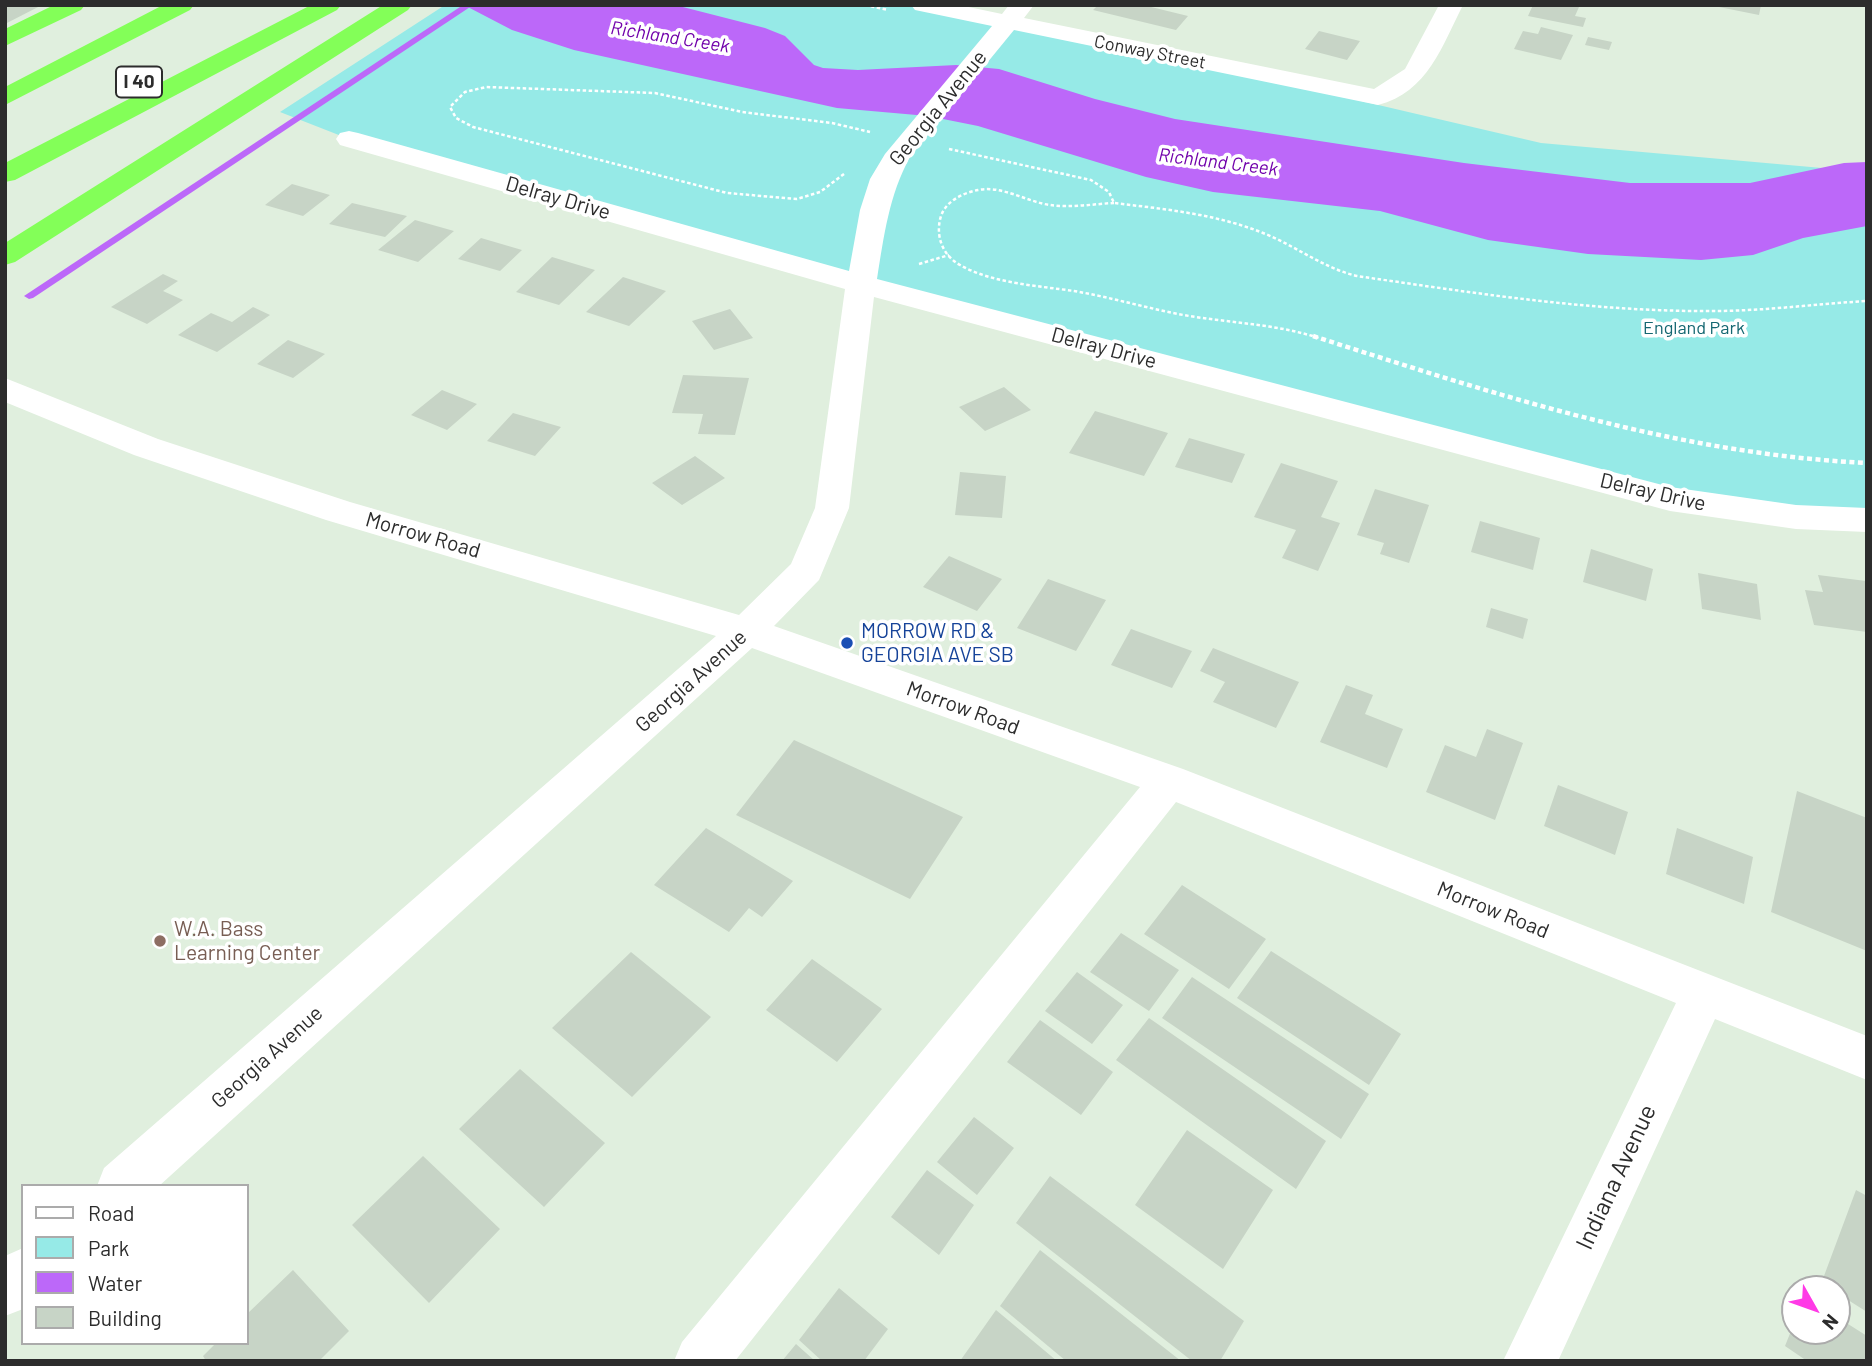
<!DOCTYPE html>
<html>
<head>
<meta charset="utf-8">
<style>
  body { margin:0 }
  #map { position:relative; width:1872px; height:1366px; overflow:hidden; background:#e0efde; font-family:Barlow,sans-serif }
  canvas { display:block }
  .frame { position:absolute; inset:0; border:7px solid #2c2c2c; pointer-events:none }
  .legend { position:absolute; left:21px; top:1184px; width:228px; height:161px; box-sizing:border-box; background:#fff; border:2px solid #ababab; margin:0; padding:9px 12px; list-style:none; font-size:21px; color:#2c2c2c }
  .legend li { display:flex; align-items:center; gap:14px; height:35px }
  .legend b { width:35px; border:2px solid #ababab }
  .north { position:absolute; left:1781px; top:1275px; width:70px; height:70px; box-sizing:border-box; background:#fff; border:2px solid #ababab; border-radius:50%; rotate:130deg; font-size:19px; font-weight:700; line-height:28px; text-align:center; color:#2c2c2c }
  .north::after { content:''; display:block; margin:auto; width:24px; height:32px; background:#ff3ae6; clip-path:polygon(50% 0,100% 100%,50% 72%,0 100%) }
</style>
</head>
<body>
<div id="map">
<canvas width="1872" height="1366"></canvas>
<div class="frame"></div>
<ul class="legend">
<li><b style="height:9px;background:#fff"></b>Road</li>
<li><b style="height:19px;background:#96eae7"></b>Park</li>
<li><b style="height:19px;background:#bc68f9"></b>Water</li>
<li><b style="height:19px;background:#c7d4c6"></b>Building</li>
</ul>
<div class="north">N</div>
</div>
<script>
const c = document.querySelector('canvas').getContext('2d');
c.lineJoin = 'round';
function paint(path, color) {
  c.fillStyle = color;
  c.fill(path, 'evenodd');
}
function strokePath(path, color, width, dash) {
  c.strokeStyle = color;
  c.lineWidth = width;
  c.lineCap = dash ? 'butt' : 'round';
  c.setLineDash(dash || []);
  c.stroke(path);
}
function drawText(font, color, halo, rows, align = 'center') {
  c.font = font + ' Barlow,sans-serif';
  c.lineWidth = 7;
  c.setLineDash([]);
  c.textBaseline = 'middle';
  c.strokeStyle = halo;
  c.fillStyle = color;
  for (const [text, x, y, turn = 0] of rows) {
    c.save();
    c.translate(x, y);
    c.rotate((+turn || 0) * Math.PI / 180);
    c.textAlign = isNaN(turn) ? turn : align;
    if (halo) c.strokeText(text, 0, 0);
    c.fillText(text, 0, 0);
    c.restore();
  }
}
paint(new Path2D(`
  M445 5H915L1160 54 1541 143 1867 172V520L1731 509 349 139 280 112Z`), '#96eae7');
paint(new Path2D(`
  M464 5H675L765 28 785 36 814 65 823 68 858 70 956 65 999 69 1095 99 1175 119 1464 163 1630 183H1750L1844 163 1867 162V226L1803 238 1753 255 1701 260 1588 254 1488 240 1380 211 1213 192 1146 177 978 126 928 116 837 108 574 50 512 30Z`), '#bc68f9');
paint(new Path2D(`
  M463 5H473L33 298 29 299 24 296Z`), '#bc68f9');
paint(new Path2D(`
  M5 5H42L5 24Z
  M1098 5H1143L1188 16 1176 30 1093 10Z
  M1533 5 1579 7 1575 16 1586 18 1583 27 1528 16Z
  M1709 5H1761L1759 15Z
  M1541 27 1573 35 1561 60 1514 49 1523 31 1538 34Z
  M1319 31 1360 41 1347 60 1305 49Z
  M1588 37 1612 42 1609 50 1585 45Z
  M292 184 330 195 303 216 265 205Z
  M352 203 407 216 385 237 329 224Z
  M415 220 454 231 418 262 378 250Z
  M481 238 522 250 500 271 458 259Z
  M552 257 595 270 559 305 516 292Z
  M163 274 178 281 163 291 183 300 147 324 111 307Z
  M623 277 666 291 629 326 586 312Z
  M253 307 270 315 217 352 178 335 211 313 232 322Z
  M730 309 753 338 714 350 692 321Z
  M288 340 325 354 293 378 257 364Z
  M683 375 749 378 735 435 698 434 703 414 672 413Z
  M1004 387 1031 410 985 431 959 407Z
  M442 390 477 404 447 430 411 415Z
  M1095 411 1168 433 1144 476 1069 453Z
  M513 413 561 427 535 456 487 441Z
  M1189 438 1245 454 1232 483 1175 467Z
  M695 456 725 478 682 505 652 483Z
  M1281 463 1338 481 1321 517 1340 523 1318 571 1282 558 1296 530 1254 517Z
  M960 472 1006 476 1002 518 955 515Z
  M1375 489 1429 505 1409 563 1380 554 1384 543 1357 535Z
  M1480 521 1540 538 1533 570 1471 552Z
  M1591 549 1653 569 1646 601 1583 582Z
  M949 556 1002 579 977 611 923 587Z
  M1698 573 1757 584 1761 620 1702 609Z
  M1818 575 1866 581 1867 632 1814 625 1805 590 1823 592Z
  M1048 579 1106 600 1076 651 1017 628Z
  M1491 608 1528 619 1523 639 1486 627Z
  M1131 629 1192 651 1172 688 1111 665Z
  M1213 648 1299 682 1276 728 1213 702 1225 682 1200 671Z
  M1346 685 1373 695 1365 714 1403 729 1387 768 1320 742Z
  M1487 729 1523 743 1495 820 1426 792 1445 745 1476 757Z
  M794 740 963 817 910 899 736 815Z
  M1558 785 1628 812 1615 855 1544 826Z
  M1797 791 1867 818V951L1771 912Z
  M706 828 793 881 762 917 749 908 729 932 654 885Z
  M1677 828 1753 857 1744 904 1666 874Z
  M1182 885 1266 939 1229 989 1144 934Z
  M1121 933 1179 970 1149 1011 1090 972Z
  M1271 951 1401 1034 1369 1085 1237 998Z
  M631 952 711 1017 632 1097 552 1028Z
  M812 959 882 1009 837 1062 766 1010Z
  M1077 972 1123 1005 1092 1044 1045 1011Z
  M1192 977 1369 1094 1341 1139 1162 1018Z
  M1149 1018 1326 1141 1296 1189 1116 1060Z
  M1040 1020 1113 1072 1081 1115 1007 1062Z
  M520 1069 605 1143 544 1207 459 1129Z
  M974 1117 1014 1148 977 1195 937 1162Z
  M1187 1130 1273 1190 1223 1269 1135 1205Z
  M423 1156 500 1229 429 1303 352 1225Z
  M927 1170 974 1205 939 1255 891 1217Z
  M1050 1176 1244 1321 1220 1361H1192L1016 1223Z
  M1856 1190 1867 1196V1312L1837 1293V1289H1830L1821 1284Z
  M1040 1250 1181 1361H1066L1000 1306Z
  M293 1270 349 1331 319 1361H206L203 1356 216 1343H247V1314Z
  M839 1288 888 1329 864 1361H822L799 1340Z
  M996 1310 1057 1361H960Z
  M1837 1317 1867 1336V1361H1807L1785 1346 1795 1321V1331H1837Z
  M796 1344 815 1361H782Z`), '#c7d4c6');
strokePath(new Path2D(`
  M865 5 888 10
  M949 149 1091 180 1109 192 1114 203C1164 209 1216 214 1263 233 1296 246 1323 268 1357 276 1474 293 1594 312 1713 311 1764 311 1816 304 1867 301
  M844 174 820 192 797 199 727 193 473 127 456 118 450 107 465 92 486 87 655 93 742 112 832 123 870 132
  M1114 203C1094 204 1070 208 1050 205 1027 202 1002 185 978 190 963 193 946 201 941 216 935 235 942 255 960 265 991 283 1039 286 1074 291 1109 297 1143 307 1178 314 1225 323 1273 323 1319 338
  M919 264 949 255`), '#fff', 2.5, [3.5, 2.5]);
strokePath(new Path2D(`
  M1313 336C1494 394 1676 454 1867 463`), '#fff', 4.5, [5, 3.5]);
paint(new Path2D(`
  M911 5H959L1002 14 1009 5H1034L1024 18 1374 89 1405 69 1439 5H1463C1442 46 1428 92 1378 105L1014 30 910 157C889 195 884 236 877 279L1670 487 1796 505 1867 508V532L1796 529 1670 511 874 297 849 508 819 580 774 626 1183 769 1867 1036V1080L1715 1019 1558 1361H1503L1676 1003 1176 802 735 1361H674L682 1342 1140 787 752 648 159 1186H97L104 1168 716 636 326 520 134 455 5 402V378L158 439 350 502 739 615 791 564 815 508 845 289 340 145 336 139 340 133 349 131 358 133 849 271 860 210 870 179 885 154 992 26 915 10Z
  M23 1248V1309L5 1316V1256Z`), '#fff');
paint(new Path2D(`
  M54 5H85L81 10 5 46V29Z
  M163 5H194L190 10 5 105V87Z
  M311 5H341L337 10 15 180 5 182V163Z
  M383 5H412L408 10 15 262 5 265V243Z`), '#83ff58');
for (const [x, y, r, color] of [
  [847,643,7,"#1a4fb4"],
  [160,941,7,"#8d6e63"]
]) {
  const dot = new Path2D();
  dot.arc(x, y, r, 0, 2 * Math.PI);
  c.fillStyle = color;
  c.fill(dot);
  strokePath(dot, '#fff', 2.5);
}
drawText('18px', '#2c2c2c', '#fff', [
  ["Conway Street",1150,52,11]
]);
drawText('18px', '#146771', '#fff', [
  ["England Park",1694,328]
]);
drawText('italic 19px', '#7102ab', '#fff', [
  ["Richland Creek",670,37,9],
  ["Richland Creek",1218,162,7]
]);
for (const [x, y, w] of [
  [139,82,46]
]) {
  const box = new Path2D();
  box.roundRect(x - w / 2, y - 15.5, w, 31, 5);
  c.fillStyle = '#fff';
  c.fill(box);
  strokePath(box, '#2c2c2c', 2);
}
drawText('bold 19px', '#2c2c2c', null, [
  ["I 40",139,82]
]);
drawText('21px', '#2c2c2c', '#fff', [
  ["Georgia Avenue",938,108,-51],
  ["Delray Drive",558,198,16],
  ["Delray Drive",1104,348,15],
  ["Delray Drive",1653,492,13],
  ["Morrow Road",423,535,16],
  ["Georgia Avenue",691,681,-42],
  ["Morrow Road",963,708,20],
  ["Morrow Road",1493,910,22],
  ["Georgia Avenue",267,1057,-42]
]);
drawText('21px', '#164399', '#fff', [
  ["MORROW RD &",861,631],
  ["GEORGIA AVE SB",861,655]
], 'left');
drawText('21px', '#785e54', '#fff', [
  ["W.A. Bass",174,929],
  ["Learning Center",174,953]
], 'left');
drawText('24px', '#2c2c2c', '#fff', [
  ["Indiana Avenue",1616,1177,-65]
]);
</script>
</body>
</html>
